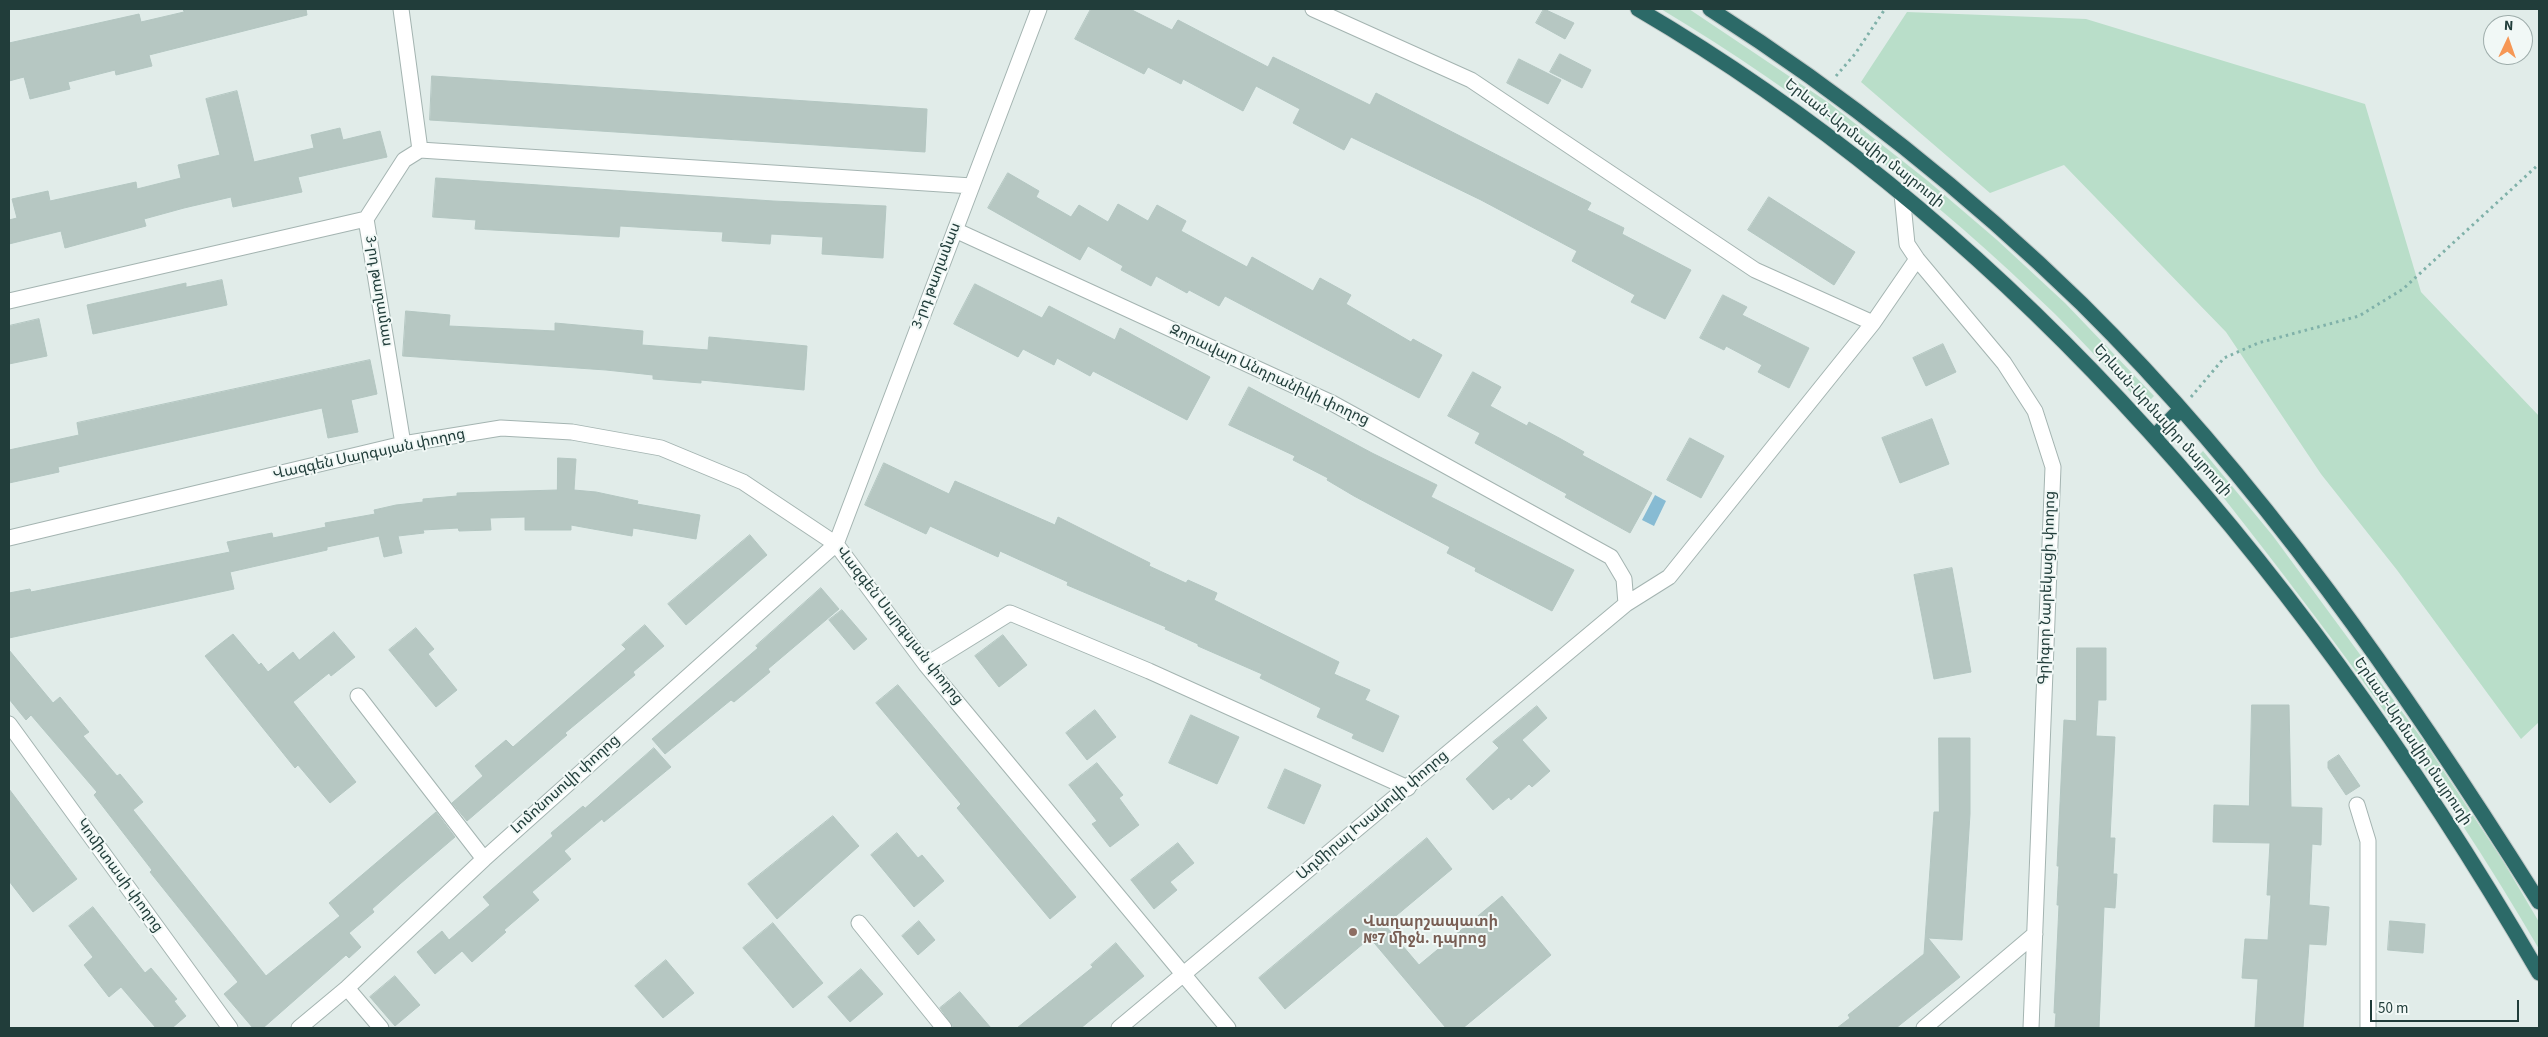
<!DOCTYPE html>
<html>
<head>
<meta charset="utf-8">
<style>
  body { margin:0 }
  #map { position:relative; width:2548px; height:1037px; overflow:hidden; background:#e1ece9; font-family:"Source Sans 3",sans-serif }
  canvas { display:block }
  .frame { position:absolute; inset:0; border:10px solid #213d3a; pointer-events:none }
  .north { position:absolute; left:2483px; top:15px; width:50px; height:50px; box-sizing:border-box; background:#f1f8f6; border:1px solid #9eadab; border-radius:50%; rotate:3deg; font-size:14px; font-weight:700; line-height:20px; text-align:center; color:#213d3a }
  .north::after { content:''; display:block; margin:auto; width:18px; height:22px; background:#f69755; clip-path:polygon(50% 0,100% 100%,50% 72%,0 100%) }
  .scale { position:absolute; left:2370px; top:1000px; width:149px; height:22px; box-sizing:border-box; border:2px solid #213d3a; border-top:0; padding-left:6px; font-size:15px; line-height:18px; white-space:nowrap; color:#213d3a; -webkit-text-stroke:4px #f1f8f6; paint-order:stroke }
</style>
</head>
<body>
<div id="map">
<canvas width="2548" height="1037"></canvas>
<div class="frame"></div>
<div class="north">N</div>
<div class="scale">50 m</div>
</div>
<script>
const c = document.querySelector('canvas').getContext('2d');
c.lineJoin = 'round';
function paint(path, color) {
  c.fillStyle = color;
  c.fill(path, 'evenodd');
}
function strokePath(path, color, width, dash) {
  c.strokeStyle = color;
  c.lineWidth = width;
  c.lineCap = dash ? 'butt' : 'round';
  c.setLineDash(dash || []);
  c.stroke(path);
}
function drawText(font, color, halo, rows, align = 'center') {
  c.font = font + ' "Source Sans 3","Noto Sans Armenian",sans-serif';
  c.lineWidth = 4;
  c.setLineDash([]);
  c.textBaseline = 'middle';
  c.strokeStyle = halo;
  c.fillStyle = color;
  for (const [text, x, y, turn = 0] of rows) {
    c.save();
    c.translate(x, y);
    c.rotate((+turn || 0) * Math.PI / 180);
    c.textAlign = isNaN(turn) ? turn : align;
    if (halo) c.strokeText(text, 0, 0);
    c.fillText(text, 0, 0);
    c.restore();
  }
}
paint(new Path2D(`
  M1661 9H1689L1829 103 1928 181 1997 240 2065 303 2154 396 2144 406C2114 376 2085 344 2055 314 1936 198 1803 94 1661 9Z
  M1907 12 2086 19 2365 104 2421 292 2539 416V722L2521 739 2397 570 2321 474 2226 332 2064 165 1990 193 1861 82Z
  M2203 451 2273 536 2425 743 2503 861 2539 922V949C2439 776 2318 617 2194 460Z`), '#b9dec9');
paint(new Path2D(`
  M1655 495 1666 501 1654 526 1642 520Z`), '#87bbd3');
const building = new Path2D(`
  M183 9H306L307 15 149 55 152 66 116 75 115 70 68 82 70 89 30 99 24 77 9 81V43L139 14 141 22 184 12Z
  M1091 9H1130L1172 30 1178 20 1268 67 1273 57 1370 105 1376 93 1591 203 1587 210 1624 228 1622 234 1691 270 1665 319 1631 302 1635 295 1572 261 1577 251 1481 200 1351 137 1344 150 1293 123 1300 109 1256 86 1243 111 1183 79 1181 84 1148 67 1144 74 1075 39Z
  M1544 9 1574 23 1565 39 1536 23Z
  M1560 54 1591 70 1582 88 1550 72Z
  M1519 59 1561 80 1548 104 1507 83Z
  M432 76 927 109 925 152 430 120Z
  M237 91 254 162 314 148 311 135 340 128 343 140 380 131 387 157 298 177 302 192 233 207 231 197 184 208 144 219 146 226 65 248 61 231 9 244V220L17 218 12 199 48 191 50 201 136 182 137 189 181 178 178 165 220 155 206 99Z
  M1008 173 1039 191 1036 197 1071 217 1079 205 1108 222 1118 204 1148 221 1157 205 1186 221 1181 231 1247 267 1252 257 1313 291 1320 278 1351 295 1346 304 1411 342 1413 339 1442 355 1419 398 1225 296 1219 306 1189 290 1187 293 1156 276 1151 286 1121 270 1123 266 1088 246 1080 260 988 208Z
  M436 178 773 201 886 206 883 258 822 254 823 237 771 234 770 244 722 241 723 232 669 229 620 226 619 237 475 229 476 220 433 217Z
  M1769 197 1855 252 1834 285 1748 230Z
  M222 280 227 305 93 334 87 305 186 283V287Z
  M975 284 1042 318 1049 306 1115 340 1120 328 1210 377 1187 420 1093 371 1090 376 1057 358 1054 365 1023 349 1018 357 954 324Z
  M1723 295 1747 307 1742 315 1809 348 1789 388 1758 372 1762 365 1726 346 1724 350 1700 338Z
  M406 311 450 315 449 326 555 331V323L643 331 642 345 708 350 709 337 807 346 804 390 701 380V383L653 379V375L606 370 403 356Z
  M39 319 47 356 9 364V326Z
  M1943 344 1956 372 1926 386 1913 358Z
  M370 360 377 394 351 400 358 432 328 438 322 408 58 467 59 472 9 483V450L79 435 77 423Z
  M1473 372 1501 387 1490 406 1527 426 1529 422 1561 439 1584 452 1582 455 1652 493 1630 533 1565 497 1567 494 1475 443 1480 433 1448 416Z
  M1249 387 1372 453 1437 485 1431 497 1574 570 1552 611 1475 571 1476 568 1447 553 1450 547 1354 496 1327 480 1328 478 1293 460 1295 456 1229 425Z
  M1932 419 1949 464 1900 483 1882 438Z
  M1690 438 1724 456 1701 498 1667 480Z
  M558 458 576 459 574 490 596 492 638 501 637 504 700 515 696 539 633 528 632 536 571 525V530H525V517L490 518 491 530 459 531 458 528 423 530 424 533 398 536 402 553 384 557 379 536 327 547V550L230 572 234 589 9 638V593L30 589 31 592 230 552 227 542 272 533 273 538 326 527 325 523 375 514 374 510 396 505 423 502V499L457 496V493L557 490Z
  M884 463 949 494 955 481 1055 525 1058 517 1150 563 1149 566 1186 583 1188 580 1217 593 1214 600 1339 662 1334 674 1370 690 1365 700 1399 716 1383 752 1352 738 1354 734 1317 717 1321 708 1260 678 1262 674 1198 646V644L1165 629 1166 627 1067 585 1068 582 1000 551 998 557 930 526 926 534 865 505Z
  M750 535 767 555 686 625 668 604Z
  M1952 568 1971 672 1934 679 1914 575Z
  M821 588 839 609 768 669 770 672 734 702 731 700 665 754 652 739 758 648 756 646Z
  M842 610 867 639 854 650 829 620Z
  M645 625 664 646 633 672 635 675 565 733 567 735 467 821 452 803 483 776 475 766 506 740 513 747 626 649 622 645Z
  M416 628 434 649 428 654 457 690 436 707 389 650Z
  M334 632 355 657 331 676 329 673 293 702 356 782 330 803 298 765 295 768 205 656 233 634 259 665 261 663 268 672 293 652 299 660Z
  M1003 635 1027 665 999 687 975 656Z
  M2077 648H2106V700H2098L2096 736 2115 737 2110 838H2115L2113 874H2117L2115 908 2104 907 2099 1028H2055L2056 1013H2054L2059 905H2057L2059 866H2057L2064 720 2076 721Z
  M9 650 53 703 60 697 89 732 83 736 117 776 120 774 143 802 133 810 266 976 340 916 329 903 436 812 455 837 400 884 372 909 374 912 349 933 361 947 349 958 346 955 263 1028H253L224 994 238 982 150 872 152 870 94 795 97 792 31 715 26 720 9 699Z
  M898 685 1076 897 1050 919 957 808 961 804 876 703Z
  M2252 705H2289L2291 807 2322 808 2321 845 2312 844 2309 905 2329 907 2326 945 2309 944 2303 1028H2255L2258 979 2242 978 2245 939 2268 940 2271 895H2267L2270 843 2213 842 2214 805 2249 806Z
  M1537 706 1547 718 1522 740 1550 771 1532 787 1529 784 1511 800 1509 797 1493 810 1466 779 1499 748 1493 742Z
  M1095 710 1116 737 1087 760 1066 733Z
  M1191 715 1239 737 1217 784 1169 763Z
  M1939 738H1970V814L1962 940 1928 938 1960 977 1896 1028H1837L1850 1018 1848 1015 1924 954 1934 812H1939Z
  M654 748 671 767 604 822 602 819 564 851 571 859 532 892 539 900 504 930 506 932 472 962 462 951 435 974 417 952 442 931 449 940 490 905 483 897 553 836 551 833 583 806 585 808Z
  M2339 755 2360 786 2346 795 2328 768V762Z
  M1097 763 1123 795 1119 798 1139 825 1110 847 1092 824 1097 821 1069 785Z
  M1285 769 1321 785 1304 824 1268 808Z
  M9 789 77 879 33 912 9 881Z
  M833 816 859 846 777 919 748 884Z
  M897 833 918 858 922 855 944 881 914 907 871 855Z
  M1427 838 1452 869 1385 925 1419 965 1502 896 1551 955 1463 1028H1446L1370 938 1285 1009 1259 978Z
  M1178 843 1194 863 1170 882 1177 890 1154 909 1131 880Z
  M93 907 145 973 151 968 177 999 174 1001 186 1016 172 1028H156L121 987 109 997 84 965 93 957 69 926Z
  M919 921 935 940 918 955 902 936Z
  M2390 921 2425 924 2423 953 2388 950Z
  M773 923 823 983 793 1008 743 948Z
  M1116 943 1144 976 1081 1028H1017L1093 967 1091 965Z
  M666 960 694 993 663 1018 635 986Z
  M861 969 883 994 850 1022 828 997Z
  M395 976 420 1005 395 1026 370 997Z
  M960 992 991 1028H954L940 1008Z`);
paint(building, '#b6c7c2');
strokePath(building, '#b3c6c1', 1);
const minor = new Path2D(`
  M401 9 420 150 404 160 366 219 403 444
  M1313 9 1471 80 1755 270 1873 323
  M420 150 972 186
  M1902 194 1907 244 1917 259 2004 363 2035 411 2053 467 2031 1028
  M955 230 1332 403 1611 557 1624 579 1626 604
  M9 301 366 219
  M9 538 403 444 501 428 572 432 661 448 743 482 836 544 926 665 1228 1028
  M926 665 1010 613 1149 671 1408 788
  M358 696 484 859
  M9 724 230 1028
  M2357 805 2368 841V1028
  M859 923 944 1028
  M347 988 381 1028
  M299 1028 347 988 484 859 836 544 1039 9
  M1119 1028 1626 604 1669 577 1873 323 1917 259
  M1924 1028 2035 934`);
const highway = new Path2D(`
  M1638 9C2024 235 2316 590 2539 973
  M1710 9C1843 94 1969 194 2082 304 2261 481 2406 690 2539 902
  M2155 436 2181 409`);
strokePath(minor, '#a4b4b1', 17);
strokePath(highway, '#c1c9c8', 17);
strokePath(new Path2D(`
  M1836 76 1855 54 1885 9
  M2191 397 2224 358 2258 343 2359 316 2403 289 2539 164`), '#80b1a9', 3, [2.5, 4]);
strokePath(minor, '#fff', 15);
strokePath(highway, '#2c6a68', 15);
for (const [x, y, r, color] of [
  [1353,932,5,"#8d6e63"]
]) {
  const dot = new Path2D();
  dot.arc(x, y, r, 0, 2 * Math.PI);
  c.fillStyle = color;
  c.fill(dot);
  strokePath(dot, '#f1f8f6', 2);
}
drawText('15px', '#213d3a', '#f1f8f6', [
  ["Երևան-Արմավիր մայրուղի",1864,144,38],
  ["3-րդ թաղամաս",937,276,-69],
  ["3-րդ թաղամաս",378,291,81],
  ["Զորավար Անդրանիկի փողոց",1269,376,25],
  ["Երևան-Արմավիր մայրուղի",2162,421,48],
  ["Վազգեն Սարգսյան փողոց",369,455,-12],
  ["Գրիգոր Նարեկացի փողոց",2048,588,-88],
  ["Վազգեն Սարգսյան փողոց",899,626,52],
  ["Երևան-Արմավիր մայրուղի",2412,742,56],
  ["Լոմոնոսովի փողոց",566,785,-42],
  ["Ադմիրալ Իսակովի փողոց",1373,816,-40],
  ["Կոմիտասի փողոց",119,876,54]
]);
drawText('bold 15px', '#785e54', '#f1f8f6', [
  ["Վաղարշապատի",1363,923],
  ["№7 միջն. դպրոց",1363,940]
], 'left');
</script>
</body>
</html>
